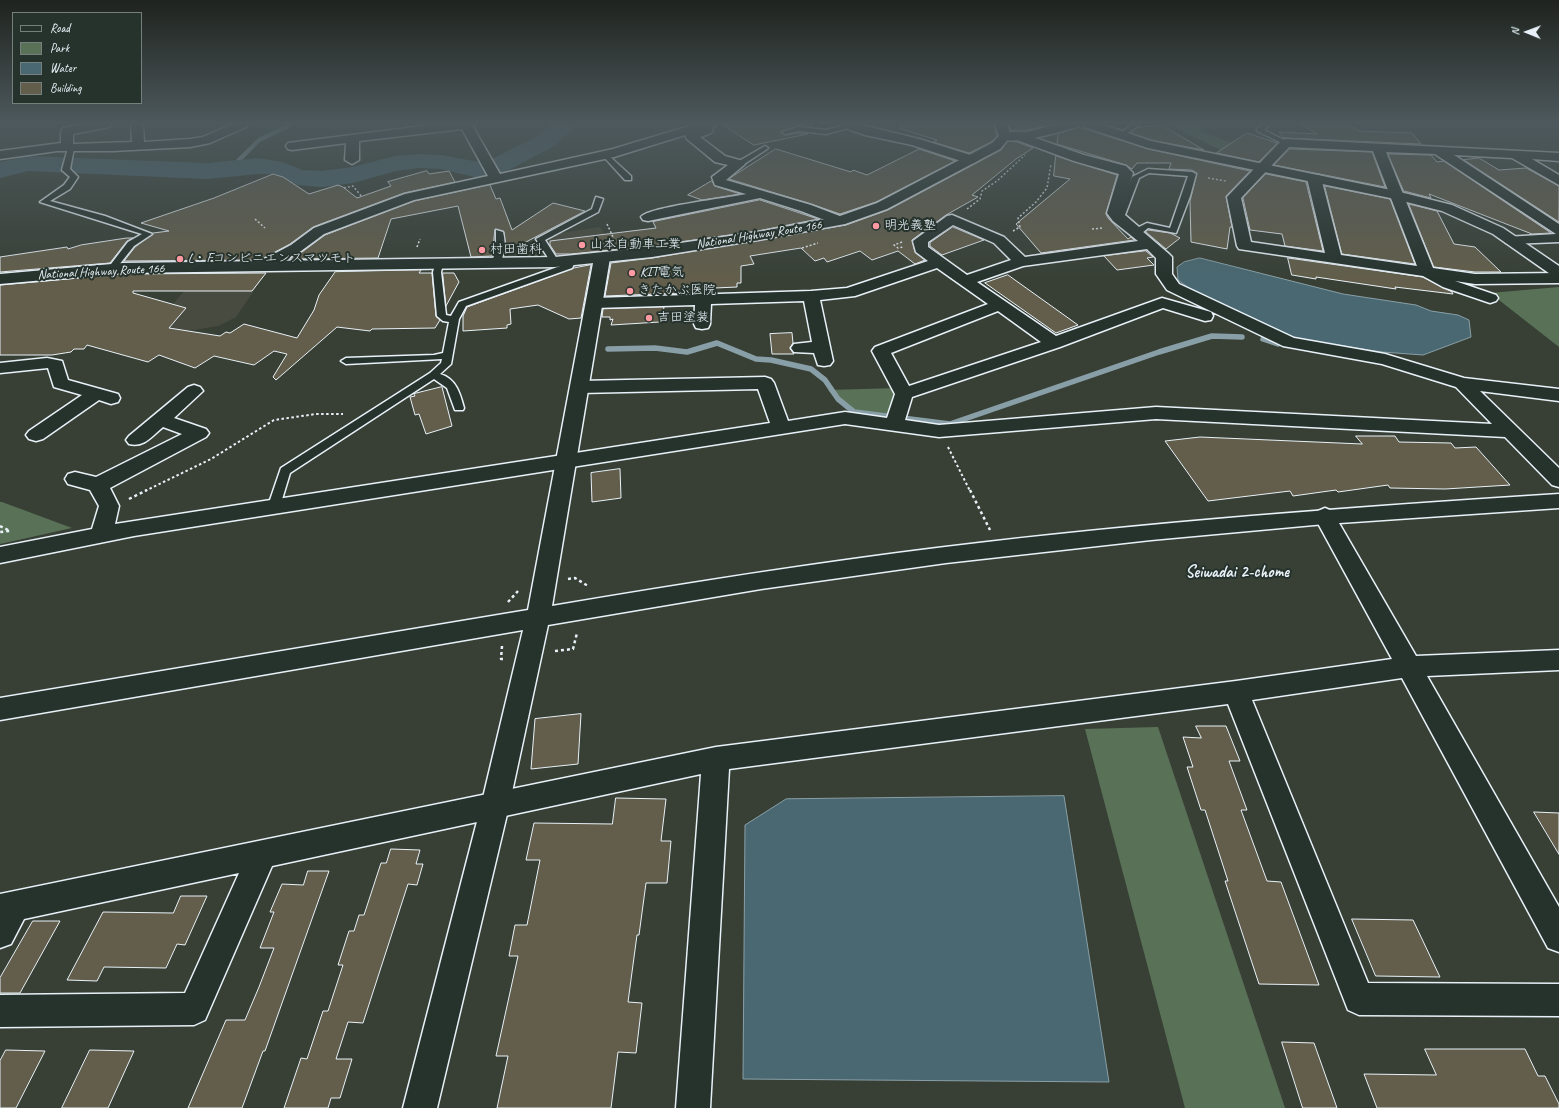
<!DOCTYPE html>
<html>
<head>
<meta charset="utf-8">
<style>
  body { margin:0 }
  #map { position:relative; width:1559px; height:1108px; overflow:hidden; background:#384036; font-family:Caveat,sans-serif }
  canvas { display:block }
  .legend { position:absolute; left:12px; top:12px; width:130px; height:92px; box-sizing:border-box; background:#26332d; border:1px solid #747f7e; margin:0; padding:5px 7px; list-style:none; font-size:12px; color:#e8f1f8 }
  .legend li { display:flex; align-items:center; gap:8px; height:20px }
  .legend b { width:20px; border:1px solid #747f7e }
  .north { position:absolute; left:1507px; top:12px; width:40px; height:40px; -webkit-text-stroke:3px #26332d; paint-order:stroke; rotate:271deg; font-size:11px; font-weight:700; line-height:16px; text-align:center; color:#e8f1f8 }
  .north::after { content:''; display:block; margin:auto; width:14px; height:18px; background:#e8f1f8; clip-path:polygon(50% 0,100% 100%,50% 72%,0 100%) }
</style>
</head>
<body>
<div id="map">
<canvas width="1559" height="1108"></canvas>
<ul class="legend">
<li><b style="height:5px;background:#26332d"></b>Road</li>
<li><b style="height:11px;background:#597257"></b>Park</li>
<li><b style="height:11px;background:#4a6871"></b>Water</li>
<li><b style="height:11px;background:#625e4b"></b>Building</li>
</ul>
<div class="north">N</div>
</div>
<script>
const c = document.querySelector('canvas').getContext('2d');
c.lineJoin = 'round';
function paint(path, color) {
  c.fillStyle = color;
  c.fill(path, 'evenodd');
}
function strokePath(path, color, width, dash) {
  c.strokeStyle = color;
  c.lineWidth = width;
  c.lineCap = dash ? 'butt' : 'round';
  c.setLineDash(dash || []);
  c.stroke(path);
}
function drawText(font, color, halo, rows, align = 'center') {
  c.font = font + ' Caveat,"Klee One",sans-serif';
  c.lineWidth = 4;
  c.setLineDash([]);
  c.textBaseline = 'middle';
  c.strokeStyle = halo;
  c.fillStyle = color;
  for (const [text, x, y, turn = 0] of rows) {
    c.save();
    c.translate(x, y);
    c.rotate((+turn || 0) * Math.PI / 180);
    c.textAlign = isNaN(turn) ? turn : align;
    if (halo) c.strokeText(text, 0, 0);
    c.fillText(text, 0, 0);
    c.restore();
  }
}
paint(new Path2D(`
  M1068 128 1076 132 1075 138 1053 147 1032 139Z
  M600 227 605 235 610 239 615 252 560 257 547 240 561 233Z
  M289 242 292 246 263 262 266 273 236 317 218 326 144 338 208 263 133 264 136 256Z`), '#484c40');
paint(new Path2D(`
  M1171 124H1210L1199 131 1233 143 1223 151 1189 135Z
  M1559 287V347L1490 293Z
  M898 388 890 420 851 414 828 390Z
  M0 502H2L72 528 0 544Z
  M1158 727 1285 1108H1185L1085 729Z`), '#597257');
const water = new Path2D(`
  M1200 258 1343 294 1416 305 1431 311 1458 315 1469 320 1471 337 1423 355 1382 352 1298 339 1193 291 1178 280 1177 267 1184 262Z
  M1064 796 1109 1082 743 1079 745 825 786 799Z`);
paint(water, '#4a6871');
strokePath(water, '#899fa7', 1);
strokePath(new Path2D(`
  M231 168 259 140 292 124`), '#899fa7', 4.5);
strokePath(new Path2D(`
  M1263 339 1278 344
  M608 349 655 348 687 352 717 343 756 359 771 360 811 369 825 380 838 399 854 412 950 424 1159 352 1212 336 1242 337`), '#899fa7', 5.5);
paint(new Path2D(`
  M551 124H577L556 145 509 170 479 178 441 169 419 168 396 171 353 183 322 187 298 185 270 174H258L207 179 28 171 0 178V162L28 156 207 163 258 158 283 162 302 170 322 171 352 167 395 156 419 154 441 155 479 162 492 159 540 135Z`), '#4a6871');
const building = new Path2D(`
  M722 124H812V127L799 126 782 131 781 133 785 135 799 133 808 134 754 145Z
  M901 124H994L997 136 991 142 969 153 933 142 937 140 901 129Z
  M1009 124H1041L1044 126 1027 130H1011Z
  M1301 124H1346L1359 131 1412 133 1421 144 1284 138 1279 132 1317 134Z
  M1152 126H1163L1204 150 1151 140 1131 133 1136 128Z
  M1078 127 1148 149 1250 171 1226 196 1232 227H1230L1227 249 1191 242 1190 201 1197 173 1192 170 1169 169 1171 163H1137L1132 169 1126 165 1057 144 1058 134Z
  M1247 133 1277 143 1259 162 1217 153Z
  M1008 141 1017 142 1033 148 1016 159 972 195 978 197 946 215 912 240 915 252 925 260 915 264 898 251 872 260 860 251 827 262 824 258 815 261 801 248 750 256 754 264 741 266V283H737V287L715 288V292H708L605 296 611 263 652 258 846 225 888 210 1001 150Z
  M776 149 851 172 853 170 867 175 919 149 955 161 876 202 840 214 811 204 729 179Z
  M1290 149 1372 152 1385 187 1274 165Z
  M1388 154 1431 155 1437 162 1444 161 1551 233 1532 234 1429 194 1431 198 1404 191Z
  M1056 156 1117 175 1106 214 1108 218 1128 239 1131 237 1134 240 1041 253 1016 224 1070 179 1054 176Z
  M1479 158 1499 170 1526 168 1559 186V222L1464 160Z
  M427 171 429 174 449 171 455 182 404 193 313 227 290 244 260 260 124 261 135 247 153 233 169 231 141 223 214 198 273 174 283 177 309 194 338 185 343 187 357 198 391 186 388 182Z
  M1266 174 1306 182 1323 251 1285 246 1282 234 1250 230 1243 198Z
  M712 181 715 186 740 194 702 200 688 195Z
  M490 185 496 199 500 198 512 230 553 203 585 211 505 253 504 232 495 229 492 256 471 257 458 206 391 219 378 258 289 259 302 252 325 235 414 201Z
  M1325 186 1390 199 1415 264 1342 254Z
  M760 200 818 219 758 231 652 246 571 254H556L550 245V241L656 228 653 222Z
  M1409 204 1437 211 1454 244 1475 247 1501 272H1475L1434 267Z
  M953 227 984 240 942 255 930 246V243Z
  M1148 230 1170 233 1180 238 1166 249 1146 232Z
  M127 238H133L127 241 110 263 0 272V257L67 247 68 249 81 245Z
  M1146 251 1153 257 1147 258 1154 265 1117 270 1104 256Z
  M1288 258 1423 277 1452 292 1453 294 1395 287 1396 289 1316 277V279L1292 275Z
  M591 265 581 318 569 319 538 305 510 309 511 324 507 325V328L463 331V316L467 307 574 268Z
  M421 270 419 273H432L436 316 440 320 435 328 372 329 370 331 337 327 276 380 273 377 287 354 274 351 254 365 214 356 195 368 159 355 148 362 87 345 84 349H74L71 352 52 355H0V285L123 274 266 273 252 291H133V293L186 308 169 328 220 336 226 332 230 333 244 324 297 338 314 310 319 295 335 272Z
  M443 273H454L459 282 446 306Z
  M1008 275 1078 325 1056 333 985 283Z
  M664 307 663 313H661L660 322 611 325 613 319 610 320V317H602L603 309Z
  M792 333 793 343 790 348 794 354H772L770 334Z
  M442 387 452 426 426 434 419 414 415 415 410 397 415 396 414 394Z
  M1356 436H1395L1399 442 1451 443 1455 448 1476 447 1510 485 1445 489 1390 488 1388 485 1338 492 1336 490 1293 496 1290 491 1208 501 1165 441 1200 437 1362 444Z
  M620 469 621 498 592 502 591 473Z
  M581 714 578 764 531 769 535 719Z
  M1196 726H1226L1240 761H1229L1247 810H1241L1267 881 1281 882 1319 985 1259 984 1225 881H1228L1205 810H1201L1187 767H1193L1183 737 1201 738Z
  M616 798 666 799 661 841H671L667 883H646L639 935H637L628 1002 642 1003 636 1053 618 1052 611 1108H497L508 1056H496L518 956H509L515 925H527L540 860H526L534 823 612 824Z
  M1534 812 1559 813V854Z
  M391 849 420 850 416 864H423L417 885 408 884 363 1023 348 1022 336 1059H352L340 1098H331L328 1108H284L301 1058 307 1059 323 1011H328L343 965H338L349 931H354L359 915H364L381 863H386Z
  M308 871H329L265 1051H263L242 1108H188L226 1020H245L259 987 274 948H260L274 912H270L282 884 303 885Z
  M181 896H207L185 945 177 944 166 968 104 967 97 981 67 980 103 912 173 913Z
  M1352 919 1413 920 1440 977 1376 976Z
  M33 921H60L20 993H0V978Z
  M1282 1042 1314 1043 1337 1108H1303Z
  M1425 1049H1525L1538 1076H1545L1559 1104V1108H1377L1364 1074 1436 1075Z
  M6 1050 45 1051 16 1108H0V1061Z
  M90 1050 134 1051 108 1108H62Z`);
paint(building, '#625e4b');
strokePath(building, '#e8f1f8', 1);
const lane = new Path2D(`
  M850 124 853 126 852 127 826 134 799 131 785 134 782 132 799 127 826 130Z
  M1133 124H1140L1122 137H1118V135Z
  M1263 124H1270L1264 130 1288 142V144H1284L1257 131V129Z
  M71 146 74 148 70 169 78 177 70 189 50 201 105 216 152 234 134 246 115 270 112 271 108 268 128 242 142 234 40 202 64 185 70 177 62 170 68 148Z
  M765 146 768 148 767 149 741 166 734 164Z
  M603 154H607L631 176V180H625L603 156Z
  M1148 169 1192 172 1196 174 1190 196 1176 233 1148 228 1142 233H1136L1117 215 1132 177ZM1149 173 1188 176 1170 228 1147 223 1139 227 1125 215 1139 178Z
  M596 197 603 199 598 212 545 240 559 262 558 264H552L536 239 592 209Z
  M496 230 503 232C506 244 505 254 499 265L496 266 492 263 496 248Z
  M571 259 575 262 572 268 466 306 459 319 451 364 440 374C456 379 460 393 464 408L463 410H455L447 388 434 379 290 473 280 506 278 509H270L268 506 281 468 430 373 441 363 442 359 346 364 341 361 346 358 434 355 443 353 449 322 443 321 437 316 433 272 436 262H442L443 264 441 272 446 315 451 316 459 302 566 264 568 260Z`);
const street = new Path2D(`
  M84 124H111L109 127 73 134V144L132 142 131 124H143L144 142 190 139 203 137 232 124H248L246 127 210 143 190 147 112 151H57L0 159V151L61 143V131L63 128Z
  M439 124H476L473 127 500 174 613 149 696 124H717L712 128 713 130 711 133 700 137 725 156 743 161 745 164 726 180 811 205 845 218 847 221 845 224H835L801 211 760 198 648 221 643 220 641 217C648 207 729 198 746 194L715 185 712 177 728 165 715 162 687 139 685 135 614 157 414 200 324 234 301 251 267 269H257L254 266 257 263 291 245 314 228 405 194 488 176 462 129 359 141V160L352 164 345 160 346 143 292 150 288 149 286 146 288 143Z
  M840 124H858L919 139 977 157 979 160 972 164 967 163 912 145 865 135 842 127Z
  M1021 133 1084 155 1126 166 1133 173 1121 213 1169 254 1172 257V274L1179 284 1294 338 1385 354 1464 378 1559 389V401L1480 391 1559 468V487L1552 485 1505 437 1156 419 939 437 845 424 134 536 0 563V547L92 529 99 506 90 490 68 484 65 479 68 474 75 472 96 477 182 434 163 427C152 436 144 448 129 444L126 440 129 436 188 387 194 385 200 387 203 391 174 418 206 429 209 433 206 437 110 488 119 506 115 524 770 423 758 389 580 393 574 391 571 387 574 383 580 381 765 377 771 379 774 383 788 421 845 412 887 418 895 394 872 351 875 347 988 304 937 268 855 296 820 300 833 361 830 365 824 366 818 365 814 353 794 352 791 348 794 344 812 342 804 301 711 304 710 324 708 328 702 329 696 328 694 324 695 305 595 308 589 306 587 303 589 300 595 298 811 291 847 288 928 261 916 252 913 241 947 216 952 215 1004 237 1025 257 1138 241 1113 221 1107 213 1119 174 1074 161 1017 140 1015 137 1017 134ZM953 225 994 243 1011 260 967 275 928 247V242ZM1147 249 1156 258V274L1167 290 1283 346 1382 364 1456 387 1492 424 1156 407 939 425 905 420 912 397 1060 347 1163 308 1205 321 1211 320 1213 316 1211 312 1162 298 1056 336 977 282 1023 266ZM998 311 1041 342 909 386 891 353Z
  M1286 139 1559 153V161L1532 159 1559 175V185L1512 158 1454 155 1559 224V242L1511 244 1506 243 1504 240 1506 237 1556 234 1435 154 1386 152 1433 268 1475 274 1559 273V283L1475 284 1455 281 1496 295 1498 298 1496 301 1490 303 1443 287 1423 276 1239 249 1237 246 1227 197 1282 140ZM1289 147 1373 151 1417 266 1341 255 1321 178 1319 175H1309L1307 178 1325 253 1251 242 1241 198Z
  M47 358 62 361 68 380 118 394 120 398 118 402 111 404 99 400 43 439 36 441 29 439 26 435 29 431 82 395 54 387 48 368 0 373V363Z
  M1325 508 1332 511 1416 656 1559 650V670L1427 676 1559 907V952L1548 948 1402 678 1252 700 1368 983 1559 984V1016L1359 1015 1348 1010 1228 704 729 769 710 1108H676L701 774 272 866 205 1020 194 1025 0 1027V995L185 993 239 873 24 919 11 944 0 948V894L716 747 1236 681 1392 659 1314 516 1318 511Z`);
const secondary = new Path2D(`
  M1058 124H1079L1077 127C1064 130 1008 149 999 136L1005 132H1027Z
  M1083 124H1101L1151 141 1396 191 1452 205 1503 228 1559 266V278L1553 276 1493 234 1442 211 1395 199 1148 148 1085 127Z
  M602 253 607 255 610 258 552 606C682 584 813 563 945 547 1149 522 1354 507 1559 494V508L1325 524 1151 540 946 563 761 589 548 625 509 806 437 1108H403L481 806 523 630 0 720V698L528 610 594 258 597 255Z`);
const highway = new Path2D(`
  M995 124H1007L1011 136 1000 149 887 209 845 224 758 240 652 257 555 267 123 273 0 284V274L123 263 555 257 652 247 758 232 837 217 877 203 992 143 999 136Z`);
strokePath(lane, '#e8f1f8', 3);
strokePath(street, '#e8f1f8', 3);
strokePath(secondary, '#e8f1f8', 3);
strokePath(highway, '#e8f1f8', 3);
strokePath(new Path2D(`
  M1208 178 1226 181
  M344 188 353 186 362 197
  M967 209 980 199 982 191 997 181 1025 155
  M255 219 265 228
  M607 224 614 239
  M1092 229 1103 228
  M1013 231 1020 227 1018 218 1036 202 1047 188 1051 164
  M902 242 894 245 898 248 903 247
  M417 247 420 239
  M802 248 818 243`), '#e8f1f8', 1.5, [2, 2]);
strokePath(new Path2D(`
  M948 447 970 491
  M145 491 211 459 274 420 316 414H343`), '#e8f1f8', 2, [2.5, 2.5]);
strokePath(new Path2D(`
  M970 490 990 530
  M129 499 147 490
  M0 526 10 531 0 532
  M568 579 575 578 588 586
  M508 602 518 591
  M502 646 501 659H504
  M555 651 573 649 577 633`), '#e8f1f8', 2.5, [3, 3]);
paint(lane, '#26332d');
paint(street, '#26332d');
paint(secondary, '#26332d');
paint(highway, '#26332d');
const sky = c.createLinearGradient(0, 0, 0, 279);
sky.addColorStop(0, '#1f231e');
sky.addColorStop(0.44, '#4d595d');
sky.addColorStop(1, '#4d595d00');
c.fillStyle = sky;
c.fillRect(0, 0, 1559, 279);
for (const [x, y, r, color] of [
  [876,226,4,"#ff9aa2"],
  [582,245,4,"#ff9aa2"],
  [482,250,4,"#ff9aa2"],
  [180,259,4,"#ff9aa2"],
  [632,273,4,"#ff9aa2"],
  [630,291,4,"#ff9aa2"],
  [649,318,4,"#ff9aa2"]
]) {
  const dot = new Path2D();
  dot.arc(x, y, r, 0, 2 * Math.PI);
  c.fillStyle = color;
  c.fill(dot);
  strokePath(dot, '#26332d', 1.5);
}
drawText('13px', '#e8f1f8', '#26332d', [
  ["明光義塾",884,226],
  ["山本自動車工業",590,245],
  ["村田歯科",490,250],
  ["L・Fコンビニエンスマツモト",188,259],
  ["KIT電気",640,273],
  ["きたかぶ医院",638,291],
  ["吉田塗装",657,318]
], 'left');
drawText('13px', '#e8f1f8', '#26332d', [
  ["National Highway Route 166",759,235,-9],
  ["National Highway Route 166",101,272,-3]
]);
drawText('bold 17px', '#e8f1f8', '#26332d', [
  ["Seiwadai 2-chome",1237,573]
]);
</script>
</body>
</html>
